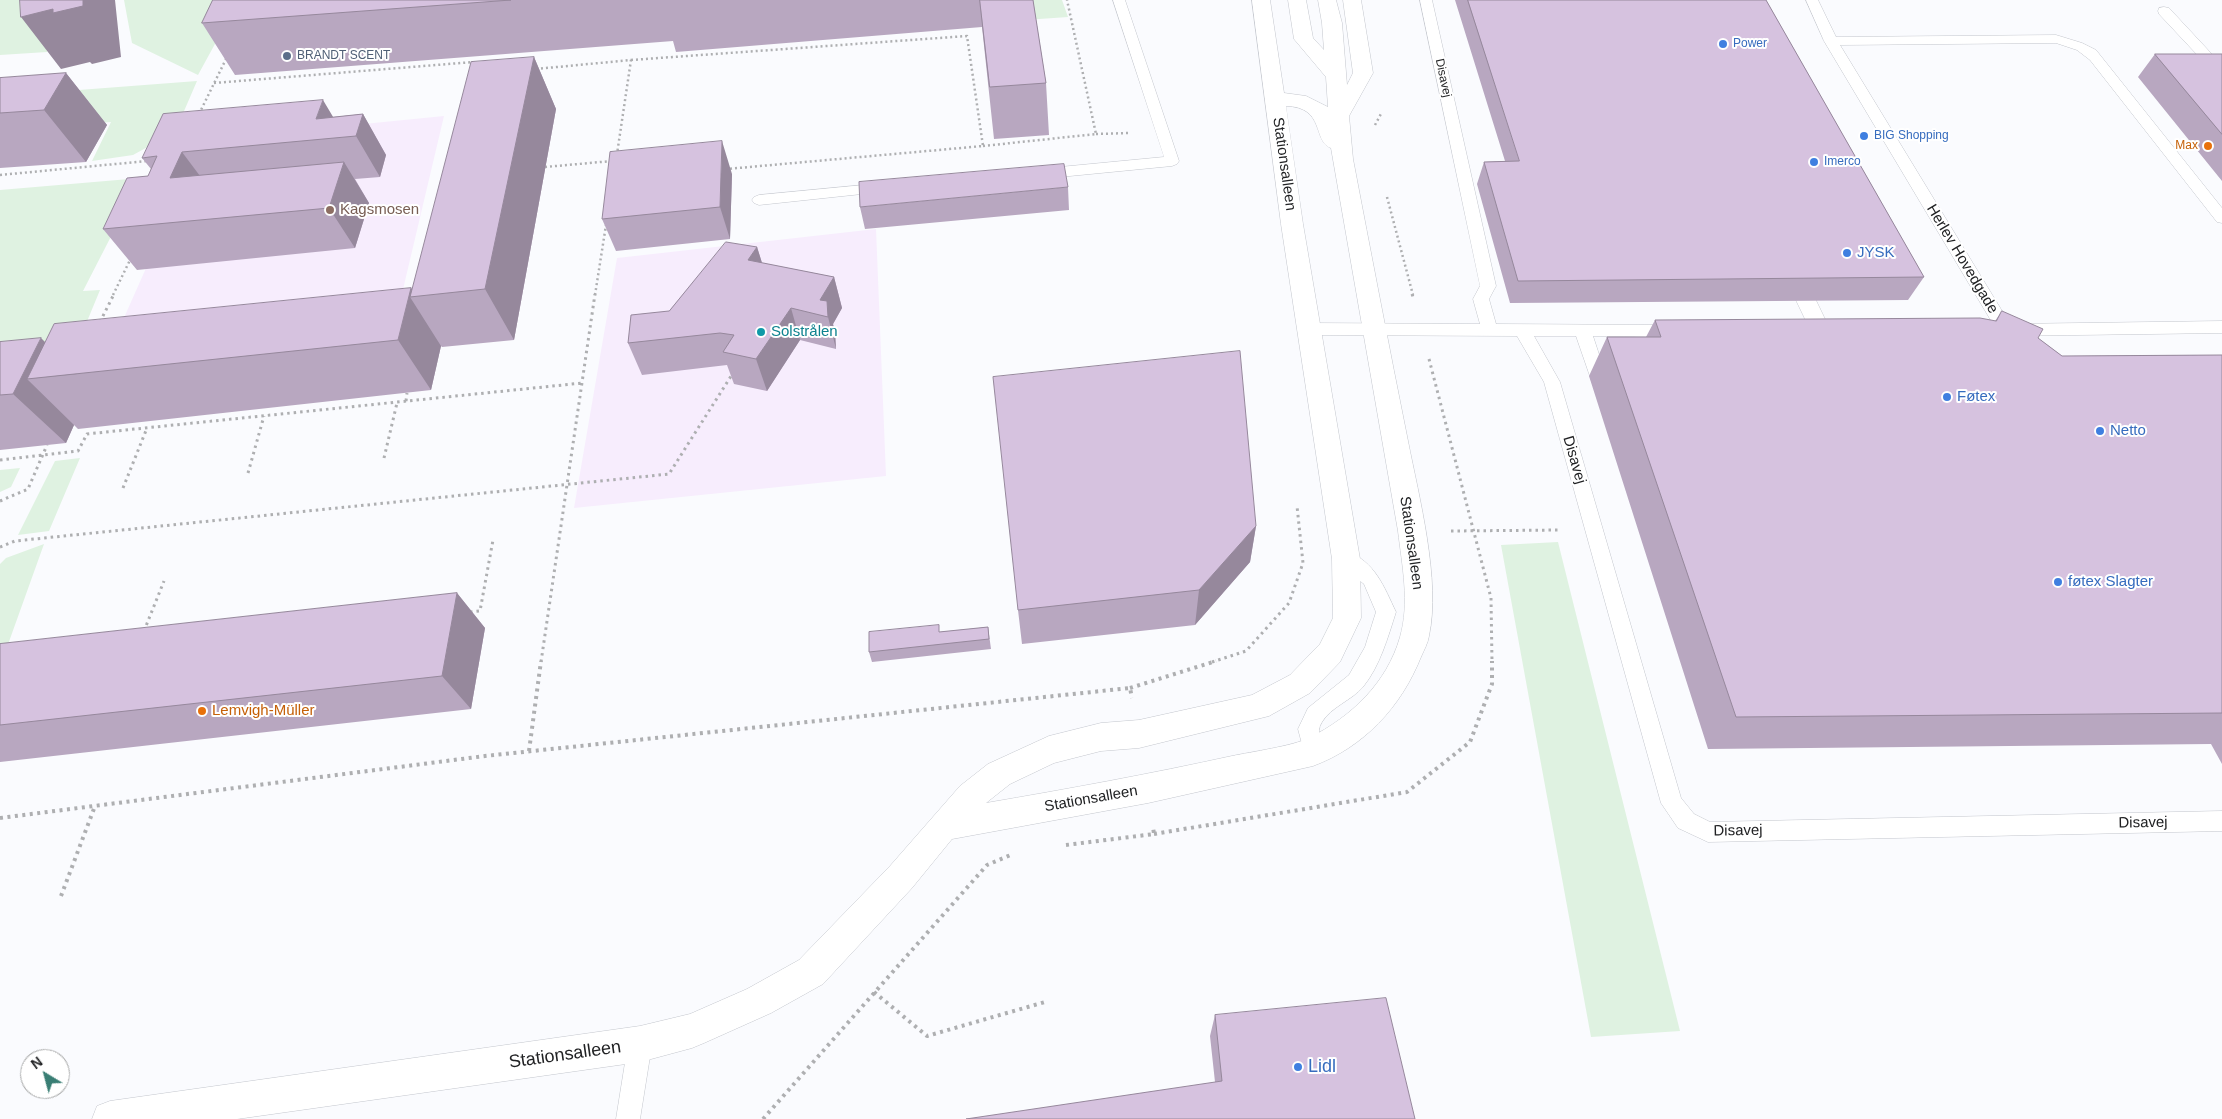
<!DOCTYPE html>
<html>
<head>
<meta charset="utf-8">
<style>
  body { margin:0 }
  #map { position:relative; width:2222px; height:1119px; overflow:hidden; background:#fafbfe; font-family:Helvetica,sans-serif }
  canvas { display:block }
  .north { position:absolute; left:20px; top:1049px; width:50px; height:50px; box-sizing:border-box; background:#fff; border:1px solid #a6a7a7; border-radius:50%; rotate:323deg; font-size:14px; font-weight:700; line-height:20px; text-align:center; color:#212224 }
  .north::after { content:''; display:block; margin:auto; width:18px; height:22px; background:#397e74; clip-path:polygon(50% 0,100% 100%,50% 72%,0 100%) }
</style>
</head>
<body>
<div id="map">
<canvas width="2222" height="1119"></canvas>
<div class="north">N</div>
</div>
<script>
const c = document.querySelector('canvas').getContext('2d');
c.lineJoin = 'round';
function paint(path, color) {
  c.fillStyle = color;
  c.fill(path, 'evenodd');
}
function strokePath(path, color, width, dash) {
  c.strokeStyle = color;
  c.lineWidth = width;
  c.lineCap = dash ? 'butt' : 'round';
  c.setLineDash(dash || []);
  c.stroke(path);
}
function drawText(font, color, halo, rows, align = 'center') {
  c.font = font + ' Helvetica,sans-serif';
  c.lineWidth = 4;
  c.setLineDash([]);
  c.textBaseline = 'middle';
  c.strokeStyle = halo;
  c.fillStyle = color;
  for (const [text, x, y, turn = 0] of rows) {
    c.save();
    c.translate(x, y);
    c.rotate((+turn || 0) * Math.PI / 180);
    c.textAlign = isNaN(turn) ? turn : align;
    if (halo) c.strokeText(text, 0, 0);
    c.fillText(text, 0, 0);
    c.restore();
  }
}
paint(new Path2D(`
  M444 116 396 319 111 347 203 140Z
  M876 229 886 476 574 508 617 258Z`), '#f7edfd');
paint(new Path2D(`
  M0 0H46L47 52 0 55Z
  M124 0H239L198 75 132 43Z
  M979 0H1062L1068 17 982 23Z
  M197 81 175 132 133 155 92 161 111 122 0 130V96Z
  M141 178 83 291 100 290 69 365 0 397V190Z
  M80 458 49 531 18 535 55 461Z
  M20 468 11 487 0 492V470Z
  M1558 542 1680 1031 1591 1037 1501 545Z
  M44 544 6 650 0 652V564L6 558Z`), '#dff2e1');
const service = new Path2D(`
  M1113 0H1125L1179 161 1177 164 1172 166 1039 179 1034 177 1032 174 1034 171 1039 169 1164 157Z
  M1420 0H1432L1496 286 1489 299 1496 324 1673 325 1679 327 1681 331 1679 335 1673 337 1593 336 1610 388 1608 392 1602 394 1596 392 1594 388 1576 336H1534L1560 382 1681 798 1694 814 1710 822 2222 811V831L1708 842 1678 828 1661 803 1544 382 1517 336 1309 335 1303 333 1301 329 1303 325 1309 323 1480 324 1473 299 1480 286Z
  M1806 0H1818L1836 37 2056 35 2082 43 2096 50 2222 208V223L2217 222 2090 60 2077 50 2056 43 1840 45 2010 324 2222 321V333L2005 336 1999 334 1824 41Z
  M2164 7 2169 8 2222 65V77L2217 76 2159 14 2158 11 2159 8Z
  M885 183 890 185 892 188 890 191 759 205 754 203 752 200 754 197 759 195Z
  M1346 551C1375 561 1384 587 1396 612 1388 637 1380 666 1363 687 1352 700 1331 707 1322 722 1314 733 1326 746 1320 759L1313 761 1306 759 1298 729 1308 708 1349 675 1365 647 1376 612 1364 584 1339 564 1337 559 1339 554Z
  M640 1032 648 1036 652 1044 640 1119H616L628 1044 632 1036Z`);
const tertiary = new Path2D(`
  M1252 0H1270L1284 93 1306 96 1328 107 1326 77 1294 39 1288 0H1306L1313 38 1324 50 1322 23 1318 0H1336L1342 23 1347 85 1353 73 1343 0H1361L1373 73 1349 116 1353 159C1371 253 1389 347 1408 441 1419 497 1441 581 1429 636 1428 643 1424 650 1421 657 1401 707 1364 747 1313 766L1148 803 952 839 912 888 823 984 771 1013 704 1043 692 1048 640 1062 237 1119H92L97 1106 110 1101 640 1026 690 1014 747 989 799 960 890 866 960 786 988 764 1049 736 1101 723 1139 720 1252 695 1290 675 1320 644 1333 618 1332 559 1281 224ZM1286 106C1326 107 1312 141 1331 148L1398 531C1402 565 1410 603 1400 637 1387 683 1351 717 1309 738 1293 746 1251 752 1232 756 1150 774 1068 789 986 803L1010 784 1054 763 1101 751 1139 748 1269 716 1310 693 1340 662 1361 618 1360 559 1303 224Z`);
strokePath(service, '#c3c6cd', 1);
strokePath(tertiary, '#c3c6cd', 1);
strokePath(new Path2D(`
  M631 60 967 36 983 146 727 169
  M536 69 631 60 617 154
  M214 83 473 62
  M199 114 227 57
  M1375 125 1382 112
  M1096 134 1130 133
  M983 146 1096 134 1067 0
  M545 167 612 161
  M0 175 147 161
  M1387 197 1413 295
  M113 295 131 258
  M595 295 606 225`), '#aeafb1', 2.5, [2, 3]);
strokePath(new Path2D(`
  M1412 294 1414 300
  M100 322 114 294
  M1429 359 1491 598 1492 662
  M406 401 407 393
  M384 458 397 403
  M0 460 78 451 87 434 582 383
  M248 473 264 416
  M123 488 147 428
  M0 501 28 489 47 445
  M1451 531 1560 530
  M0 547 15 541 669 474 733 373
  M470 612 480 611 493 540
  M144 631 164 581
  M541 662 595 294
  M1212 662 1246 651 1289 603 1303 563 1297 506`), '#aeafb1', 3, [2.5, 4]);
strokePath(new Path2D(`
  M1130 688 1216 661
  M529 751 541 661
  M0 818 485 756 1130 688 1132 698
  M1154 834 1407 792 1470 742 1492 684V661
  M1066 845 1154 834 1153 827
  M61 896 95 806
  M874 992 927 1036 1045 1002
  M763 1119 987 865 1013 854`), '#aeafb1', 4, [3, 4.5]);
paint(service, '#fff');
paint(tertiary, '#fff');
const serviceBridgeFar1 = new Path2D(`
  M1802 291 1804 295`);
const serviceBridge = new Path2D(`
  M1803 294 1826 342`);
strokePath(serviceBridgeFar1, '#c3c6cd', 16, []);
strokePath(serviceBridge, '#c3c6cd', 19, []);
strokePath(serviceBridgeFar1, '#fff', 14);
strokePath(serviceBridge, '#fff', 18);
paint(new Path2D(`
  M213 0H1033L1046 83 1049 135 994 139 982 27 676 52 673 41 235 75 202 23Z
  M1455 0H1766L1924 277 1908 300 1510 303 1477 184 1484 162 1505 161Z
  M2155 54H2222V181L2138 77Z
  M534 57 556 109 514 340 442 347 441 346 431 390 78 429 74 425 66 443 0 450V342H45L411 288 412 289Z
  M66 73 107 125 86 162 0 168V78Z
  M363 114 386 155 380 177 355 179 369 203 355 248 137 270 103 229 148 176 151 169 142 158 333 117Z
  M732 174 730 239 616 251 602 219Z
  M1068 187 1069 210 865 229 860 207Z
  M757 247 762 263 834 277 842 308 833 324 835 333 836 349 800 340 767 391 734 384 727 365 642 375 628 343 669 311Z
  M2002 311 2062 356 2222 355V764L2211 744 1708 749 1589 376 1607 337H1646L1655 320 1995 321Z
  M1256 526 1250 562 1195 625 1022 644 1018 610Z
  M457 593 485 628 471 709 0 762V644Z
  M988 627 991 649 872 662 869 652 940 632Z
  M1215 1015 1415 1119 1215 1082 1210 1036Z`), '#b8a7c0');
paint(new Path2D(`
  M83 0H115L121 57 92 64 90 62 61 69 21 17Z
  M534 57 556 109 514 340 485 289Z
  M66 73 107 125 86 162 44 110Z
  M323 100 345 137 316 119Z
  M363 114 386 155 380 177 356 136Z
  M722 141 732 174 730 239 720 207Z
  M182 152 212 192 170 178Z
  M344 162 369 203 355 248 329 208Z
  M757 247 767 279 748 260Z
  M834 277 842 308 833 324 835 333 836 349 828 317 820 300Z
  M411 288 417 296 410 297 441 346 431 390 398 340Z
  M791 308 800 340 767 391 756 359Z
  M41 338 77 374 27 379 74 425 66 443 13 394Z
  M1256 526 1250 562 1195 625 1199 590Z
  M457 593 485 628 471 709 442 676Z`), '#96889c');
const building = new Path2D(`
  M20 0H83V6L53 13V9L21 17Z
  M213 0H511L202 23Z
  M980 0H1033L1046 83 990 87Z
  M1468 0H1766L1924 277 1518 281 1484 162 1519 161Z
  M2155 54H2222V134Z
  M534 57 485 289 410 297 471 62Z
  M66 73 44 110 0 113V78Z
  M323 100 316 119 363 114 356 136 182 152 170 178 344 162 329 208 103 229 127 178 148 176 157 156 142 158 163 114Z
  M722 141 720 207 602 219 610 152Z
  M1064 164 1068 187 860 207 859 182Z
  M726 242 757 247 748 260 834 277 820 300 827 301 828 317 791 308 756 359 723 352 734 335 720 333 628 343 631 315 669 311Z
  M411 288 398 340 27 379 54 324Z
  M2002 311 2043 329 2038 338 2062 356 2222 355V713L1736 717 1607 337H1661L1655 320 1980 318 1996 321Z
  M41 338 13 394 0 395V342Z
  M1240 351 1256 526 1199 590 1018 610 993 377Z
  M457 593 442 676 0 725V644Z
  M939 625V632L988 627 989 639 869 652V632Z
  M1386 998 1415 1119H966L1222 1081 1215 1015Z`);
paint(building, '#d6c2df');
strokePath(building, '#96889c', 1);
for (const [x, y, r, color] of [
  [1723,44,5,"#3f7fe0"],
  [287,56,5,"#5c6f8a"],
  [1864,136,5,"#3f7fe0"],
  [2208,146,5,"#e8710a"],
  [1814,162,5,"#3f7fe0"],
  [330,210,5,"#8d6e63"],
  [1847,253,5,"#3f7fe0"],
  [761,332,5,"#0f9aa8"],
  [1947,397,5,"#3f7fe0"],
  [2100,431,5,"#3f7fe0"],
  [2058,582,5,"#3f7fe0"],
  [202,711,5,"#e8710a"],
  [1298,1067,5,"#3f7fe0"]
]) {
  const dot = new Path2D();
  dot.arc(x, y, r, 0, 2 * Math.PI);
  c.fillStyle = color;
  c.fill(dot);
  strokePath(dot, '#fff', 2);
}
drawText('12px', '#366cbe', '#fff', [
  ["Power",1733,44],
  ["BIG Shopping",1874,136],
  ["Imerco",1824,162]
], 'left');
drawText('12px', '#4e5e75', '#fff', [
  ["BRANDT SCENT",297,56]
], 'left');
drawText('12px', '#212224', '#fff', [
  ["Disavej",1443,78,78]
]);
drawText('12px', '#c56008', '#fff', [
  ["Max",2198,146]
], 'right');
drawText('15px', '#212224', '#fff', [
  ["Stationsalleen",1284,164,82],
  ["Herlev Hovedgade",1962,259,59],
  ["Disavej",1574,460,74],
  ["Stationsalleen",1411,543,82],
  ["Stationsalleen",1091,799,-10],
  ["Disavej",2143,823,-1],
  ["Disavej",1738,831,-1]
]);
drawText('15px', '#785e54', '#fff', [
  ["Kagsmosen",340,210]
], 'left');
drawText('15px', '#366cbe', '#fff', [
  ["JYSK",1857,253],
  ["Føtex",1957,397],
  ["Netto",2110,431],
  ["føtex Slagter",2068,582]
], 'left');
drawText('15px', '#0d838f', '#fff', [
  ["Solstrålen",771,332]
], 'left');
drawText('15px', '#c56008', '#fff', [
  ["Lemvigh-Müller",212,711]
], 'left');
drawText('18px', '#212224', '#fff', [
  ["Stationsalleen",565,1055,-8]
]);
drawText('18px', '#366cbe', '#fff', [
  ["Lidl",1308,1067]
], 'left');
</script>
</body>
</html>
